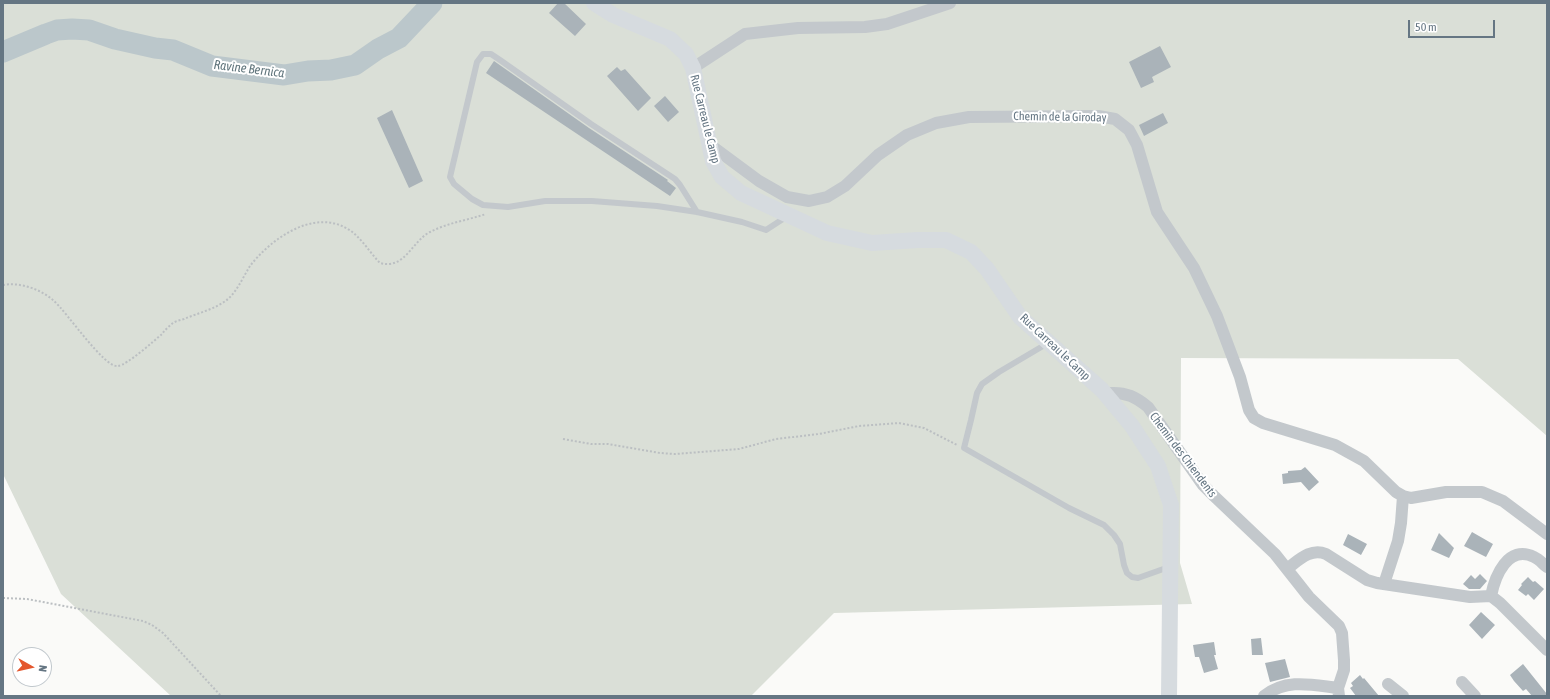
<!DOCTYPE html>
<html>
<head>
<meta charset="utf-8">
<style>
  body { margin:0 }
  #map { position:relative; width:1550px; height:699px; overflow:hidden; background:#fafaf8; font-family:"Asap Condensed",sans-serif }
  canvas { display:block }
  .frame { position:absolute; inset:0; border:4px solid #657683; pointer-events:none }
  .north { position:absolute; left:12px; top:647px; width:40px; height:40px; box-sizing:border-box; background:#fff; border:1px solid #c1c8cd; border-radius:50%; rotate:98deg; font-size:11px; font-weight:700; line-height:16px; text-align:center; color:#657683 }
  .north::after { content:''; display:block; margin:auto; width:14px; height:18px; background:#e4572e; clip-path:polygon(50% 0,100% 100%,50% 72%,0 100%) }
  .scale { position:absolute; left:1408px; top:20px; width:87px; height:18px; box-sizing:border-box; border:2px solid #657683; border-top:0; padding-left:5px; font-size:12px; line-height:14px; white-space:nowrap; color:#657683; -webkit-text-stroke:3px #fff; paint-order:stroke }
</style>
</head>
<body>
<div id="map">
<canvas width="1550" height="699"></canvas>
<div class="frame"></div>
<div class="north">N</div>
<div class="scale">50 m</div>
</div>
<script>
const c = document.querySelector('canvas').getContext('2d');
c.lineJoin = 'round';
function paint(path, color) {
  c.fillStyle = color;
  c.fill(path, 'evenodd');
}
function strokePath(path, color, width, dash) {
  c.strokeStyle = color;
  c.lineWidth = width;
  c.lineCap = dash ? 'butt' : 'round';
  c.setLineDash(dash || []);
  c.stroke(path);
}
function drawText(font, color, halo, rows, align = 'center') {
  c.font = font + ' "Asap Condensed",sans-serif';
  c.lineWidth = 4;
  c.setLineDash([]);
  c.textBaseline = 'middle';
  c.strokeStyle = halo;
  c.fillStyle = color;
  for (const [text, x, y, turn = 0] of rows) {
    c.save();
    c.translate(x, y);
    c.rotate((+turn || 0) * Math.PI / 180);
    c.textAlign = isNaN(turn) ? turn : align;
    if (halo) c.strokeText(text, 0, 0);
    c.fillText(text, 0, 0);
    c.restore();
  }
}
paint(new Path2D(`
  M3 3H1547V436L1458 359 1181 358 1180 563 1192 604 834 613 751 696H171L61 594 3 474Z`), '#dadfd7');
strokePath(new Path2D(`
  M3 52 46 34 57 30 72 29 89 30 115 39 155 48 173 50 212 66 284 75 308 71 331 70 355 65 378 49 399 38 432 3`), '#bbc7cb', 21);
paint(new Path2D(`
  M558 3H564L586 24 575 36 549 13Z
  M1160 46 1171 67 1152 77 1154 82 1141 88 1129 62Z
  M494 61 589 128 668 180 667 181 676 188 670 196 486 73Z
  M617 67 621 71 625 69 651 98 638 111 607 76Z
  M665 96 679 112 668 122 654 106Z
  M392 110 423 181 409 188 377 118Z
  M1163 113 1168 123 1144 136 1139 125Z
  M1305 467 1319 482 1309 491 1301 482 1283 484 1282 474 1288 473V471L1301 470Z
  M1472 532 1493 544 1486 557 1464 546Z
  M1439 533 1454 548 1449 558 1431 550Z
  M1348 534 1367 544 1361 555 1343 545Z
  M1480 574 1487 581 1480 589H1469L1463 584 1471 575 1475 579Z
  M1528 577 1533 582 1535 581 1544 589 1534 600 1528 594 1526 596 1518 590 1522 585 1521 584Z
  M1481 612 1495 625 1482 639 1469 625Z
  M1261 638 1263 655H1252L1251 639Z
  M1214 642 1216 655H1214L1218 669 1204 673 1199 657H1195L1193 645Z
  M1285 659 1290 677 1270 682 1265 663Z
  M1523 664 1547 694V696H1532L1526 689 1523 691 1514 681 1510 675Z
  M1360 675 1363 679 1364 678 1379 696H1356L1350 688 1353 686 1351 683Z`), '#aab3b9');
strokePath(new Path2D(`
  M3 285C20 282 41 289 54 301 66 311 105 369 118 366 127 365 154 341 162 334 165 330 169 326 173 323 176 321 180 320 184 319 198 313 216 309 228 299 238 290 243 277 250 266 270 240 312 209 346 228 360 235 369 252 380 263 405 270 412 241 430 232 447 223 468 220 486 214
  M563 439 591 444H608L660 453 675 454 739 449 776 439 819 434 859 426 899 423 924 428 957 445
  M3 598 27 599 143 621 152 625 163 633 221 696`), '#bbbfc2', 2, [2, 2]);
strokePath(new Path2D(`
  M697 212 680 185 675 179 591 124 500 60 491 54H483L477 62 450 177 454 184 472 199 483 205 508 207 545 201H592L657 206 697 212 742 222 766 230 786 217
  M1048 343 999 372 982 384 977 393 971 420 964 448 1069 508 1104 525 1114 535 1120 544 1124 565 1127 573 1132 577 1138 578 1169 567`), '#c3c8cc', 6);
strokePath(new Path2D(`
  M693 68 745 34 798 28 865 27 887 24 950 3
  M709 144 759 181 787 197 809 201 827 197 845 186 878 155 907 135 936 123 969 117 1098 116 1115 119 1129 130 1137 145 1157 212 1194 268 1217 316 1240 377 1249 410 1254 418 1263 423 1335 445 1364 461 1396 492 1403 496 1411 498 1446 492H1482L1503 501 1547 534
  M1107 396 1110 393C1126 392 1136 397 1148 407L1203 485 1214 496 1275 554 1309 597 1339 626 1342 633 1344 660V670L1338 688 1339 696
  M1547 567C1543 564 1539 559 1534 557 1508 544 1495 576 1491 596L1500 603 1547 650
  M1288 568C1300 559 1311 548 1326 554L1367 580 1377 583 1470 597 1491 596
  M1384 584 1398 541 1401 523 1403 496
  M1462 682 1475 696
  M1388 684 1403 696
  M1264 696C1287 678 1312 685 1338 688`), '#c3c8cc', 12);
strokePath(new Path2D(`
  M594 3 613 15 670 39 686 54 693 68 713 161 722 177 741 193 827 233 872 243 918 240H946L971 252 987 269 1020 317 1102 390 1132 426 1158 466 1171 505 1169 696`), '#d6dbdf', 16);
drawText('12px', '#657683', '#fff', [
  ["Chemin de la Giroday",1060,117,1],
  ["Rue Carreau le Camp",705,119,76],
  ["Rue Carreau le Camp",1055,347,43],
  ["Chemin des Chiendents",1183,455,53]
]);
drawText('italic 13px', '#60757c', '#fff', [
  ["Ravine Bernica",249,69,7]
]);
</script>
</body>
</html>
